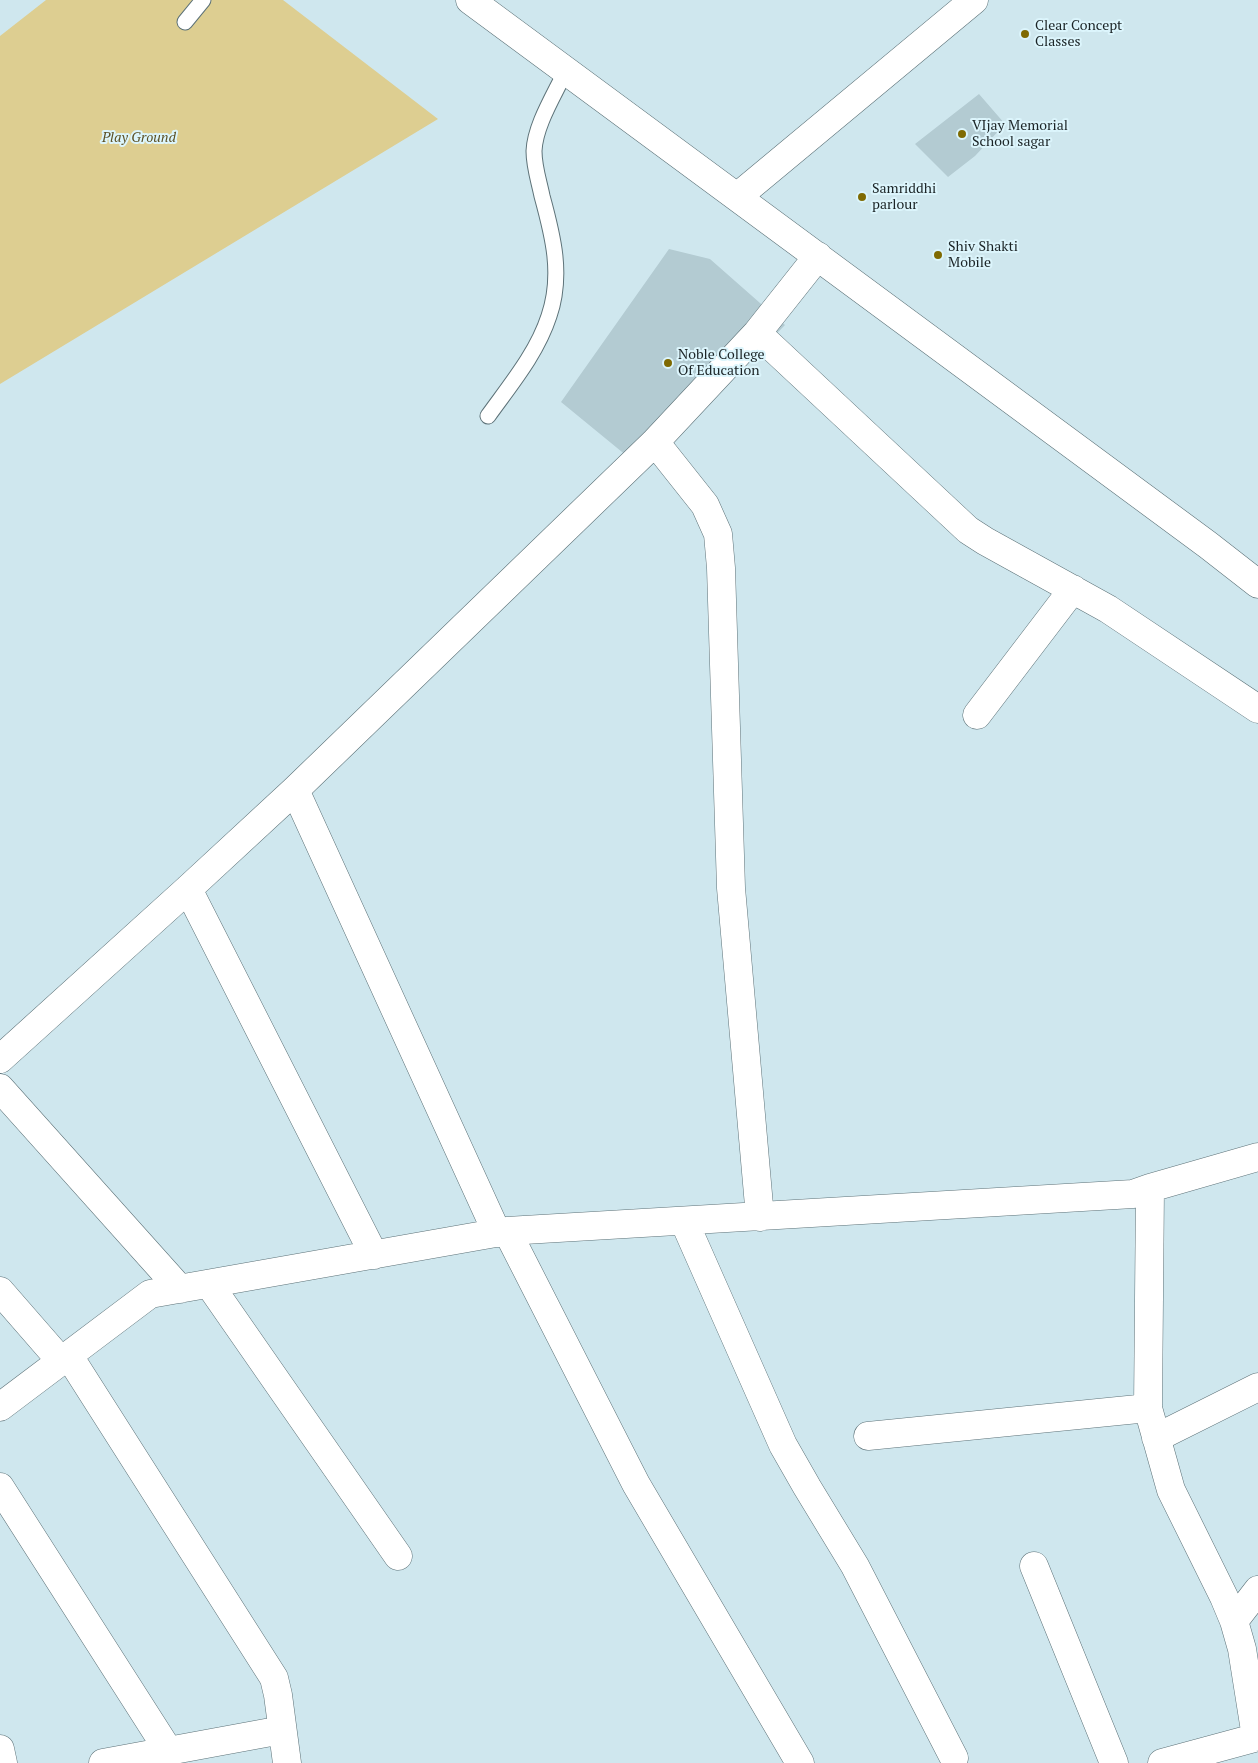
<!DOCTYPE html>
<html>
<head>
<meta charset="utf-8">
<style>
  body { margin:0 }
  canvas { display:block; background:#cfe7ee }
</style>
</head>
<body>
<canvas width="1258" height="1763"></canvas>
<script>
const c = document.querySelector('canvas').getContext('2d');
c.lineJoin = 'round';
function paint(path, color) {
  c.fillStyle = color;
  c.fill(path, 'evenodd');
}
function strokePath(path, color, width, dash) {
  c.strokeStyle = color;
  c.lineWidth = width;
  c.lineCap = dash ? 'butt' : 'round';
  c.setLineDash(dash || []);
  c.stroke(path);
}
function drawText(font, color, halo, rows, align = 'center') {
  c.font = font + ' "PT Serif",serif';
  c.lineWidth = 4;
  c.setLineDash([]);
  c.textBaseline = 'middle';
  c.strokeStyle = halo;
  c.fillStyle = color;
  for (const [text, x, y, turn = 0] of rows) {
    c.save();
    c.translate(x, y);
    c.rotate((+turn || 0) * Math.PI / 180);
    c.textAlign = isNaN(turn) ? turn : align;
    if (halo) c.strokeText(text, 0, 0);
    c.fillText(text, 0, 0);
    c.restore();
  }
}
paint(new Path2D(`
  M46 0H283L438 119 0 384V36Z`), '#ddce91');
paint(new Path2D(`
  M979 94 1005 124 975 156 948 177 915 144Z
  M669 249 710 259 785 325 644 470 561 402Z`), '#b3cbd2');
const lane = new Path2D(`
  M185 22 203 0
  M488 416C511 384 537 353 549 316 563 275 553 236 542 196 539 181 534 167 534 151 535 125 555 94 566 70`);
const street = new Path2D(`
  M470 0 1208 545 1258 584
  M737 197 974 0
  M757 333 968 530 985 541 1108 609 1258 709
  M655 442 705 505 718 534 721 568 731 888 760 1217
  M977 715 1073 589
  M295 790 497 1233
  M188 889 374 1255
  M0 1059 188 889 295 790 655 442 757 333 818 256
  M0 1088 180 1289
  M1150 1188 1148 1408 1171 1490 1224 1597 1234 1621 1242 1649 1256 1737
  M684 1221 783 1445 807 1487 855 1566 954 1758
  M507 1231 636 1484 800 1763
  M209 1284 398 1556
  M0 1291 61 1361
  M69 1356 274 1678 278 1695 287 1763
  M0 1407 150 1294 507 1231 1133 1194 1150 1188 1258 1157
  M868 1436 1148 1408
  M1156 1438 1258 1387
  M0 1487 168 1750
  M1034 1566 1114 1763
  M1234 1621 1258 1590
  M0 1749 3 1763
  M103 1763 282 1730
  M1162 1763 1258 1737`);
strokePath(lane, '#5d7278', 17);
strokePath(street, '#5d7278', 29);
strokePath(lane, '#fff', 15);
strokePath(street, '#fff', 28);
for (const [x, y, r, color] of [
  [1025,34,5,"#7f6a02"],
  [962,134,5,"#7f6a02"],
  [862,197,5,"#7f6a02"],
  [938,255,5,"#7f6a02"],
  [668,363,5,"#7f6a02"]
]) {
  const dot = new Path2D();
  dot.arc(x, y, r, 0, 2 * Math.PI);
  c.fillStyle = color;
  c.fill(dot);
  strokePath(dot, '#dcf5fc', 2);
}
drawText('14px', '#1b2426', '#dcf5fc', [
  ["Clear Concept",1035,26],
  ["Classes",1035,42],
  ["VIjay Memorial",972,126],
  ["School sagar",972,142],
  ["Samriddhi",872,189],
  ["parlour",872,205],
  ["Shiv Shakti",948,247],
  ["Mobile",948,263],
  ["Noble College",678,355],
  ["Of Education",678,371]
], 'left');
drawText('italic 14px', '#5b5024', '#dcf5fc', [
  ["Play Ground",139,138]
]);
</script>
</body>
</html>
